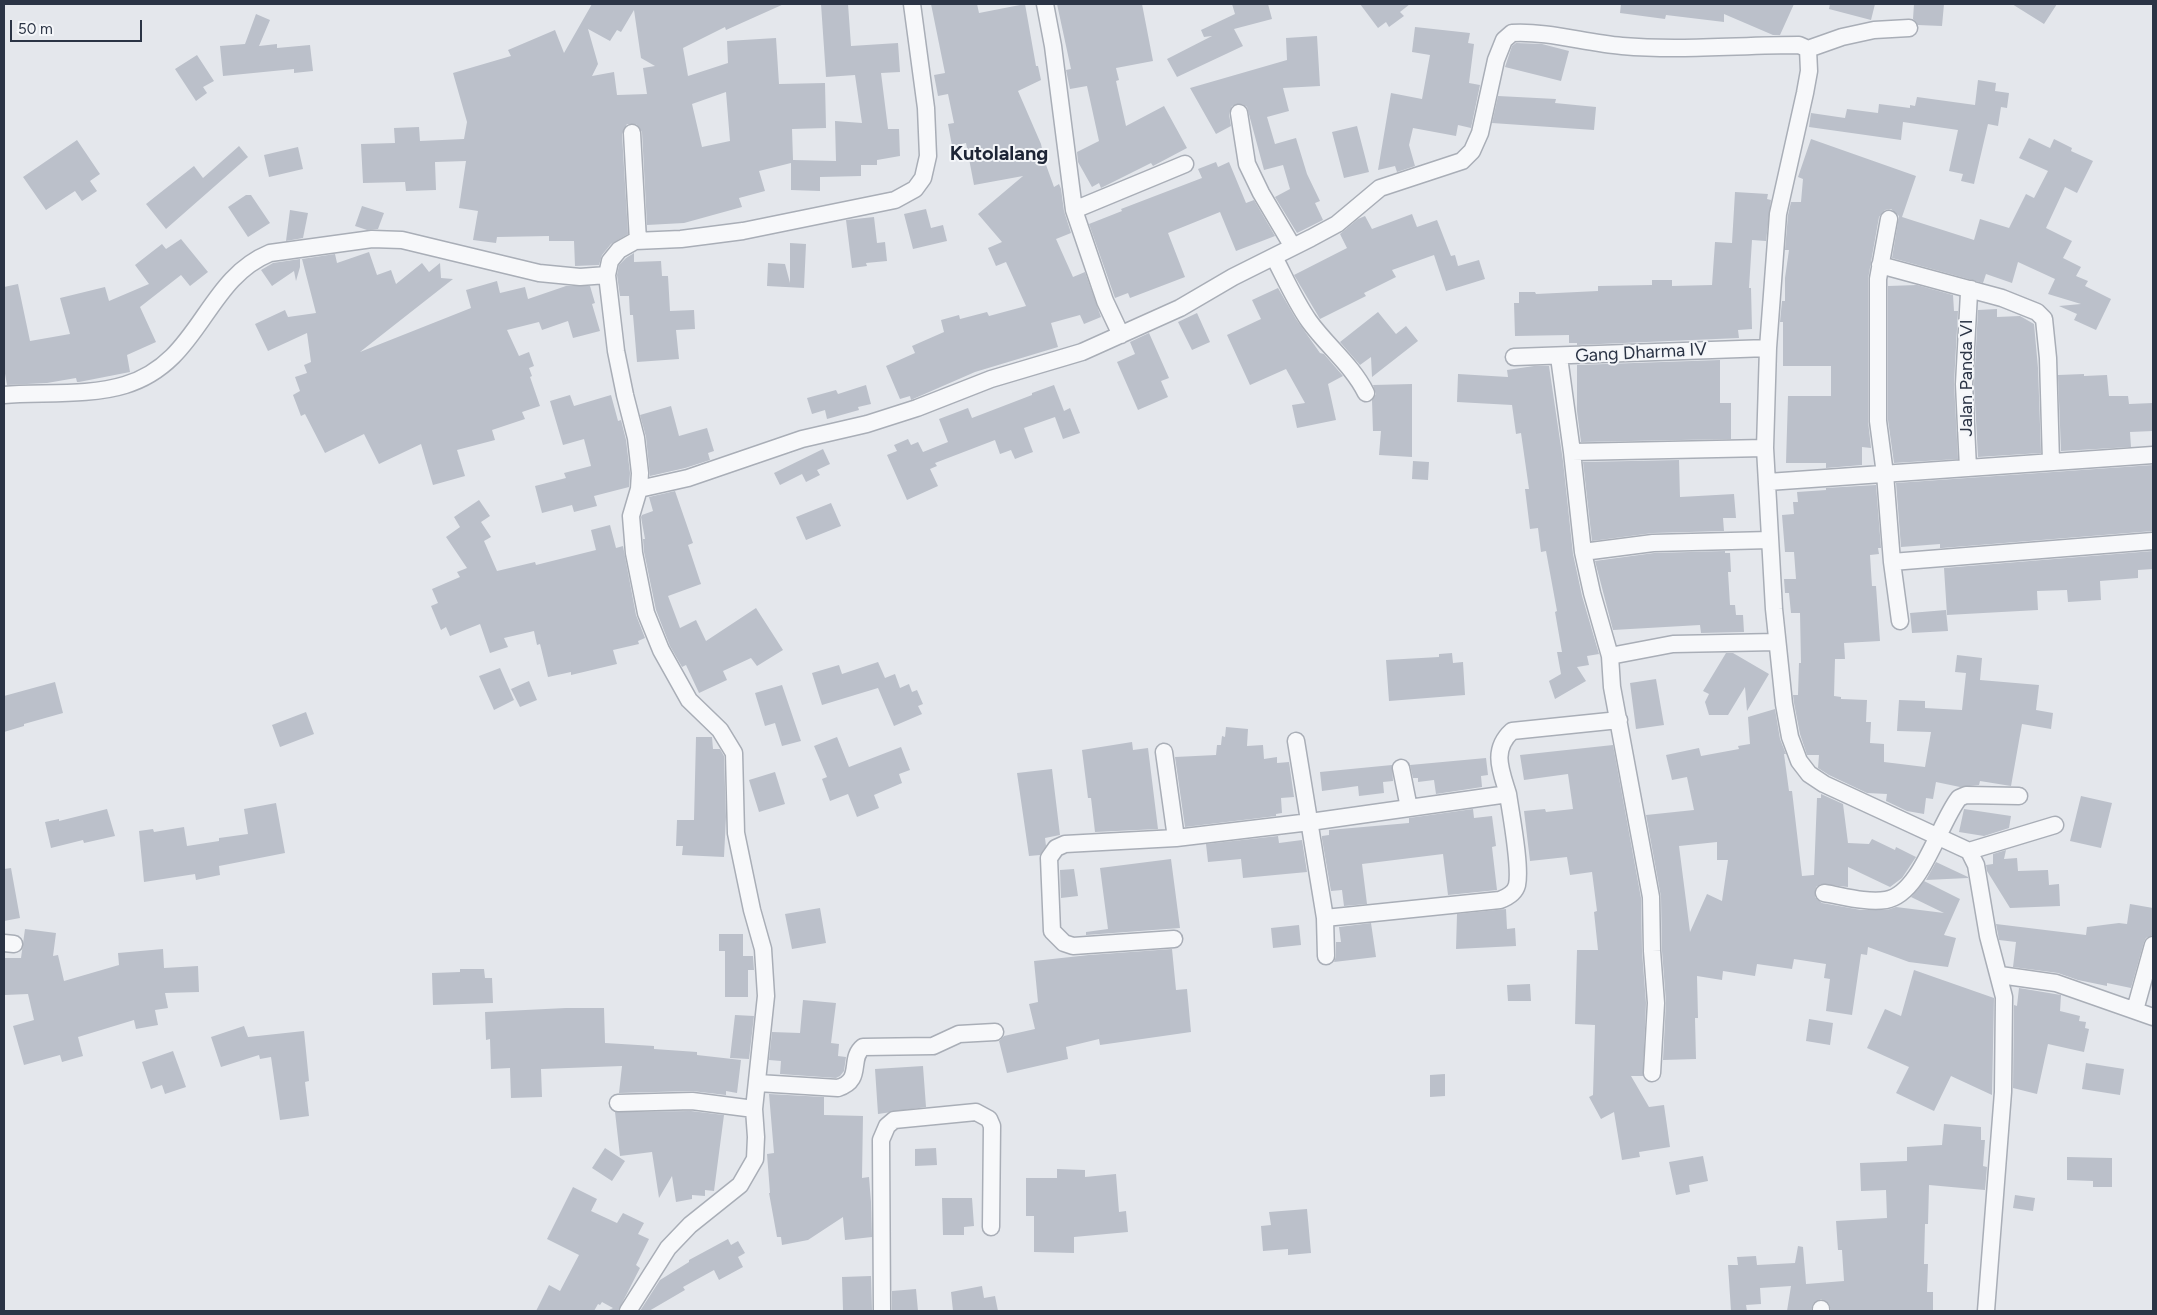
<!DOCTYPE html>
<html>
<head>
<meta charset="utf-8">
<style>
  body { margin:0 }
  #map { position:relative; width:2157px; height:1315px; overflow:hidden; background:#e4e7ec; font-family:Figtree,sans-serif }
  canvas { display:block }
  .frame { position:absolute; inset:0; border:5px solid #2b3445; pointer-events:none }
  .scale { position:absolute; left:10px; top:20px; width:132px; height:22px; box-sizing:border-box; border:2px solid #2b3445; border-top:0; padding-left:6px; font-size:15px; line-height:18px; white-space:nowrap; color:#2b3445; -webkit-text-stroke:4px #f4f6f9; paint-order:stroke }
</style>
</head>
<body>
<div id="map">
<canvas width="2157" height="1315"></canvas>
<div class="frame"></div>
<div class="scale">50 m</div>
</div>
<script>
const c = document.querySelector('canvas').getContext('2d');
c.lineJoin = 'round';
function paint(path, color) {
  c.fillStyle = color;
  c.fill(path, 'evenodd');
}
function strokePath(path, color, width, dash) {
  c.strokeStyle = color;
  c.lineWidth = width;
  c.lineCap = dash ? 'butt' : 'round';
  c.setLineDash(dash || []);
  c.stroke(path);
}
function drawText(font, color, halo, rows, align = 'center') {
  c.font = font + ' Figtree,sans-serif';
  c.lineWidth = 4;
  c.setLineDash([]);
  c.textBaseline = 'middle';
  c.strokeStyle = halo;
  c.fillStyle = color;
  for (const [text, x, y, turn = 0] of rows) {
    c.save();
    c.translate(x, y);
    c.rotate((+turn || 0) * Math.PI / 180);
    c.textAlign = isNaN(turn) ? turn : align;
    if (halo) c.strokeText(text, 0, 0);
    c.fillText(text, 0, 0);
    c.restore();
  }
}
paint(new Path2D(`
  M592 4H784L726 30 725 27 683 48 688 76 728 63 727 41 776 38 779 84 825 83 826 128 792 129 793 160 836 161 835 121 862 123 855 75 826 77 821 4H848L851 46 898 43 900 72 881 73 888 129H899L900 156 877 160V165H861V176L820 177V191L791 190V163L759 171 765 191 739 198 742 207 684 223 647 225 642 132 636 124H627L622 134 628 234 611 244 602 255 599 265 575 266 574 241H549V236L497 237 496 243 473 240 478 211 459 208 466 161 435 162 436 190 406 191 405 182 363 183 361 144 395 143 394 128 419 127 420 141 464 139 467 122 453 73 511 56 508 50 555 30 564 53ZM634 10 641 58 655 66 643 68 647 94 617 95 614 72 592 76 598 64 588 29 610 41 617 30 621 32ZM726 92 730 141 702 147 692 104Z
  M931 4H977L979 13 1025 4 1036 66H1038L1041 80 1018 91 1041 144 1045 162 1054 187 1059 184 1061 189 1064 211 1071 233 1056 239 1073 277 1085 272 1101 317 1084 324 1080 315 1051 323 1058 347 975 372 913 399 911 400 910 396 900 399 886 366 915 353 912 346 944 332 941 320 959 315 960 319 987 312 989 316 1026 306 1006 262 996 266 988 248 1002 242 978 214 1023 176 974 185 966 143 952 146 948 124 954 123 948 94 938 96 934 75 945 73Z
  M1057 4H1142L1153 61 1116 68 1119 80 1116 81 1126 126 1164 106 1187 148 1153 166 1151 163 1101 188 1099 183 1092 187 1078 162 1077 152 1099 141 1087 86 1070 89 1066 70 1071 69Z
  M1232 4H1268L1272 19 1234 29 1243 46 1177 77 1167 59 1212 36 1204 37 1201 30 1235 14Z
  M1360 4H1410L1400 12 1404 16 1389 27 1386 22 1378 28Z
  M1621 4H1794L1780 35H1773L1724 14V22L1666 15 1665 19 1620 13Z
  M1830 4H1875L1871 20 1829 9Z
  M1914 4H1944L1942 26 1918 25 1913 19Z
  M2012 4H2057L2044 24Z
  M256 14 270 20 259 46 277 44V48L310 45 313 71 294 73V69L223 76 220 46 245 44Z
  M1415 27 1470 33 1468 43 1474 44 1469 83 1480 85 1471 128 1458 125 1456 136 1413 128 1409 145 1415 166 1397 172 1395 166 1378 170 1391 93 1422 99 1430 55 1412 52Z
  M1317 36 1320 86 1283 88 1289 111 1267 117 1275 144 1296 138 1307 174 1320 201 1315 203 1323 220 1297 233 1275 197 1290 189 1283 165 1264 170 1247 107 1242 104 1232 106 1229 114 1231 126 1216 134 1190 88 1287 60 1286 38Z
  M1516 43 1542 44 1569 51 1561 81 1505 67 1512 46Z
  M197 55 214 81 203 87 207 93 196 101 175 69Z
  M1978 80 1996 83 1995 91 2009 93 2007 108 2001 107 1998 126 1988 124 1974 184 1961 181 1963 174 1949 171 1958 130 1903 122 1901 140 1809 127 1811 113 1845 118 1847 109 1878 113 1879 104 1910 108V105L1915 106 1917 97 1975 105Z
  M1498 96 1556 99 1555 103 1596 107 1594 130 1492 123Z
  M1357 126 1369 172 1344 178 1332 132Z
  M2029 138 2050 148 2054 139 2072 148 2071 151 2093 161 2077 193 2065 187 2046 228 2072 241 2063 258 2081 267 2076 276 2088 281 2085 286 2111 299 2096 330 2074 320 2077 314 2059 306 2081 304 2048 294 2055 279 2018 262 2012 283 1986 274 1983 283 1892 258 1899 216 1891 209 1885 210 1879 217 1868 279V421L1871 448 1862 447V465L1826 468V463H1786L1788 396H1831V366H1783V322H1780L1782 301H1785V278L1789 250H1785L1788 215 1791 202H1801L1803 179 1798 177 1811 139 1916 176 1902 217 1974 240 1980 219 2009 228 2026 194 2034 198 2048 171 2019 158Z
  M77 140 100 174 90 181 97 191 82 201 75 191 46 210 23 177Z
  M239 146 248 157 166 229 146 204 194 166 203 178Z
  M298 147 303 169 269 177 264 155Z
  M1216 162 1218 167 1229 162 1246 203 1254 200 1275 236 1236 251 1220 212 1168 233 1185 277 1130 298 1128 293 1115 298 1089 224 1122 211 1121 209 1202 178 1198 169Z
  M1735 192 1768 194 1767 199 1771 200 1766 241 1752 240 1749 288H1751L1752 329 1738 330 1739 338 1577 345V343H1569V335L1515 336 1514 303H1519V292H1535L1536 294 1598 291V286L1652 285V280H1672V286L1712 285 1715 242 1732 243Z
  M246 195H251L270 223 248 237 228 207Z
  M362 206 384 213 378 229 367 230 355 226Z
  M926 209 931 228 943 225 947 241 913 249 904 214Z
  M290 210 308 213 303 238 286 241Z
  M1412 214 1417 227 1437 220 1451 256 1455 255 1458 266 1479 260 1485 279 1446 291 1434 255 1392 270 1396 277 1364 293 1366 296 1320 319 1294 275 1347 248 1340 234 1358 219 1365 216 1372 229Z
  M874 217 877 243 885 242 887 261 866 263 867 266 852 268 846 220Z
  M181 239 208 272 190 286 181 275 140 307 156 342 127 355 130 372 79 382H77L76 378 47 383 7 385 4 368V287L18 284 30 341 70 334 60 298 105 287 109 301 149 284 135 265 162 244 166 249Z
  M790 243 806 244 804 288 767 286 768 263 785 264 790 283Z
  M369 252 377 275 391 270 396 284 422 263 429 272 440 263 441 278 453 279 360 352 471 308 466 290 497 281 500 293 525 287 528 299 566 286H590L595 303 592 304 600 331 573 338 568 321 542 330 539 322 507 330 519 356 529 352 534 366 529 368 532 376 530 377 540 406 522 412 525 419 492 430 495 440 457 450 465 476 433 485 421 444 379 464 364 434 325 453 305 414 301 416 293 395 300 391 295 377 307 373 304 365 311 362 307 333 268 351 255 324 285 310 288 317 316 313 302 259 335 254 337 263Z
  M634 253V262L661 261 662 276H668L670 311 694 310 695 329 676 330 679 359 637 362 633 315H630L629 296H620L617 275 619 265 626 258Z
  M300 259V267L296 281 294 271 272 286 261 270 273 263Z
  M1917 285 1953 295 1954 311H1958L1954 383 1958 459 1894 463 1888 420V286Z
  M1278 288 1296 319 1320 353 1324 354 1343 376 1328 384 1336 420 1297 428 1292 405 1305 403 1286 369 1250 385 1227 335 1261 319 1252 300Z
  M1997 309V317L2020 316 2034 324 2038 368 2041 453 1978 457 1974 384 1978 310Z
  M1378 312 1396 334 1406 326 1418 341 1372 377 1371 357 1360 365 1340 342Z
  M1197 313 1210 342 1192 350 1178 322Z
  M1149 333 1169 378 1161 381 1168 397 1138 410 1117 362 1135 354 1130 342Z
  M1720 360V403H1731V439L1581 442 1577 411V365Z
  M1534 366H1549L1563 461 1573 554 1582 596 1599 654 1587 656 1589 665 1577 667 1586 681 1555 699 1549 681 1561 674 1557 652H1562L1555 612 1557 611 1546 551 1541 552 1538 528 1530 529 1525 489H1529L1521 433 1516 434 1512 405 1457 402 1458 374 1508 377 1507 370Z
  M2084 374V376L2107 375 2109 396H2128L2129 404 2153 403V431L2130 432 2131 447 2061 451 2058 375Z
  M1412 384V457L1379 455 1381 431H1373L1372 400 1376 394 1373 385Z
  M866 385 871 404 858 407 859 410 827 419 825 410 812 414 807 398 836 390 838 394Z
  M1054 385 1064 411 1070 408 1080 433 1063 439 1055 417 1024 428 1033 452 1015 459 1011 450 1000 454 995 440 935 463 937 466 930 469 938 486 907 500 887 455 897 451 894 445 908 439 911 445 918 442 923 452 948 442 939 419 968 408 972 418 1032 395V393Z
  M570 395 574 406 611 395 618 421 621 420 626 440 630 473 629 487 594 496 597 506 574 512 572 505 542 513 535 486 566 478 564 473 591 466 584 439 563 445 550 401Z
  M671 406 679 436 707 428 714 451 708 453 710 460 685 468 650 476 646 437 640 415Z
  M823 449 830 464 817 470 820 475 806 482 802 474 780 485 774 473Z
  M1679 460 1680 497 1734 494 1736 518H1723L1724 531 1653 533 1592 541 1583 462Z
  M1413 461 1429 462 1428 480 1412 479Z
  M2153 465V531L1942 548H1940V544L1901 547 1896 483Z
  M1876 485 1881 548H1878L1879 554 1870 555 1872 586H1876L1880 641 1844 643 1845 659H1835L1834 696 1841 697V699L1867 700 1866 722H1871L1870 743 1884 744V762L1925 767 1931 732 1897 731 1899 700 1925 701V708L1962 710 1966 673 1955 672 1957 655 1982 658 1980 680 2039 685 2036 710 2053 713 2051 729 2022 724 2011 786 1980 781 1979 785 1960 787 1936 782 1933 799 1926 798 1924 814 1907 811 1886 801 1887 794 1867 793 1829 775 1818 768 1819 755H1807L1800 734 1794 703 1793 695H1798L1799 663H1801L1800 613H1791L1789 593H1785L1784 579H1796L1794 552H1785L1782 515 1794 514 1793 502H1798L1797 492 1826 490V488Z
  M675 491 693 543 688 545 701 584 668 596 680 628 696 620 706 641 756 608 783 650 757 666 751 658 723 671 727 680 699 693 686 665 682 667 670 646 656 610 644 552 643 539H645L641 517 642 515 653 511 649 497Z
  M479 500 490 516 481 522 491 537 484 541 497 571 535 562 536 565 596 550 591 530 610 525 616 548 623 546 636 615 645 638 638 641 639 644 613 650 617 664 571 675V672L548 677 540 644 537 645 534 631 504 638 508 647 490 653 480 624 450 636 446 627 441 630 431 606 438 603 432 589 460 577 457 572 467 568 446 537 460 527 454 517Z
  M831 503 841 526 806 540 796 517Z
  M1725 551V553H1730L1731 572H1728L1730 605H1735L1736 615H1743L1744 632 1701 633 1700 625 1613 630 1595 561 1654 553Z
  M2153 551V569L2138 570V578L2100 581 2101 600 2068 602 2067 590 2037 591 2038 610 1947 615 1944 568Z
  M1946 610 1948 631 1912 633 1910 613Z
  M1452 653 1453 663 1463 662 1465 695 1389 701 1386 660 1439 657V654Z
  M1726 653H1733L1769 674 1747 711 1745 687 1728 715H1709L1705 702 1709 694 1703 691Z
  M878 662 885 678 895 674 900 688 909 684 912 692 917 690 923 704 918 706 922 714 894 726 878 688 822 705 812 673 839 665 842 674Z
  M500 668 514 700 494 710 479 676Z
  M1656 679 1664 725 1636 729 1630 683Z
  M529 681 537 700 520 707 511 689Z
  M55 682 63 713 24 724V726L4 732V696Z
  M782 685 801 741 782 746 775 723 765 726 755 693Z
  M1775 709 1780 739 1786 754H1784L1789 791H1792L1802 876 1814 875 1817 798H1821V794L1843 804 1848 843 1869 844 1872 839 1895 850 1896 847 1916 857 1902 878 1890 887 1848 867V887L1821 884 1816 887 1815 897 1822 903 1861 910H1887L1896 907 1944 913 1911 897 1924 881 1960 899 1944 935 1956 938 1948 967 1909 962 1868 947 1867 955 1861 954 1852 1015 1826 1011 1830 979 1824 978 1826 964 1794 959 1792 969 1757 964 1755 976 1723 971 1722 980 1697 976 1698 1018H1695L1696 1059 1663 1060 1666 1002 1662 951 1661 897 1646 815 1694 810 1687 777 1672 780 1666 755 1699 748 1701 756 1739 749 1738 746 1750 744 1748 717ZM1717 842V860H1728L1722 901 1707 894 1690 932 1679 846Z
  M306 712 314 734 280 747 272 725Z
  M1226 727 1248 729 1247 746 1263 745 1264 759 1277 757V763L1289 762 1294 797 1281 798 1282 813 1276 814V816L1185 827 1175 757 1216 755 1217 745H1221L1222 736 1225 737Z
  M696 737H712L713 749H720L724 756 726 817 724 857 682 855 683 846H676L677 820H694Z
  M837 737 849 767 901 747 910 770 899 774 902 783 874 795 879 808 857 817 848 794 830 801 822 779 827 777 814 746Z
  M1132 742 1133 750 1148 748 1158 829 1095 832 1091 798H1088L1082 750Z
  M1613 745 1641 898 1642 951 1646 1003 1643 1076H1631L1649 1107 1664 1105 1670 1147 1639 1152 1640 1157 1622 1160 1614 1112 1601 1119 1589 1097 1593 1095 1595 1025 1575 1024 1577 950H1598L1594 912 1597 911 1592 872 1570 875 1567 857 1530 861 1524 811 1545 809 1546 812 1573 809 1568 774 1524 780 1520 755Z
  M1486 758 1488 775 1481 776 1482 787 1436 794 1434 780 1418 782V778H1413L1410 765Z
  M1392 765 1393 781 1383 782 1384 793 1359 796 1358 786 1322 791 1320 772Z
  M1052 769 1060 835 1045 838 1046 846 1040 855 1029 856 1017 773Z
  M775 772 785 804 759 812 749 780Z
  M2081 796 2112 803 2101 848 2070 841Z
  M276 803 285 853 219 866 220 875 196 880 195 874 144 882 139 831 153 829 154 832 184 827 187 846 219 841V838L248 834 244 809Z
  M107 809 115 836 84 843 83 840 51 848 45 822 59 819V821Z
  M1473 809 1474 818 1492 816 1496 846 1492 847 1497 890 1448 895 1443 854 1362 864 1367 904 1344 906 1342 890 1331 891 1322 839V836L1329 835V830L1409 823V818Z
  M1964 809 2011 816 2009 828 1984 836 1959 832Z
  M1278 836 1279 843 1302 840 1307 872 1243 878 1241 859 1208 862 1206 844Z
  M2006 850 2004 859 2017 858 2018 871 2048 870 2049 885 2059 884 2060 906 2010 908 1987 871 1986 865 1993 864V854Z
  M1171 859 1180 928 1086 935V932L1108 929 1100 868Z
  M1936 862 1968 877V878L1926 880Z
  M11 868 20 918 4 921V869Z
  M1074 869 1078 896 1061 898 1060 870Z
  M2130 904 2153 908V935L2146 938 2144 942 2131 988 2107 983V986L2078 980 2058 973 2013 967 2016 942 1999 940 1998 934 1996 924 2086 935 2087 927 2119 923 2127 924Z
  M820 908 826 943 792 949 785 914Z
  M1506 909 1507 929 1515 928 1516 946 1456 949 1457 914Z
  M1371 923 1376 957 1334 962 1336 956V942H1341L1339 927Z
  M1299 925 1301 945 1273 948 1271 928Z
  M25 929 56 933 53 956 58 955 64 981 119 965 118 953 163 949 164 968 198 966 199 992 165 993 168 1008 155 1010 158 1025 136 1029 134 1020 78 1037 83 1056 62 1062 60 1055 24 1065 13 1026 34 1020 28 994 5 995V958H21Z
  M719 934H743V956H753L754 970H748V997H725V951H719Z
  M1172 949 1176 990 1187 989 1191 1032 1100 1045 1099 1039 1066 1047 1068 1059 1007 1073 999 1041 1004 1036 1035 1029 1029 1004 1038 1002 1034 961 1089 955Z
  M460 969H484L485 978H492L493 1003 433 1005 432 973 460 972Z
  M1914 970 1994 998 1992 1095 1951 1076 1934 1111 1896 1093 1909 1067 1867 1048 1885 1009 1901 1016Z
  M1530 984 1531 1001H1508L1507 985Z
  M2019 988 2061 995 2060 1011 2080 1016 2079 1021 2086 1022 2085 1028 2089 1029 2084 1052 2048 1044 2037 1094 2013 1088 2014 1005 2017 1006Z
  M803 1000 836 1003 831 1043 839 1044 838 1056 846 1057 844 1071 840 1076 836 1078 780 1074 781 1061 769 1060 772 1032 800 1033Z
  M566 1008H604L605 1043 654 1046V1049L697 1052V1055L741 1060 737 1093 726 1091V1095L692 1091 619 1093 622 1066 541 1069 542 1097 511 1098 510 1068 491 1069 490 1039 486 1040 485 1012Z
  M735 1015 754 1016 749 1059 730 1058Z
  M1809 1019 1833 1023 1830 1045 1806 1041Z
  M244 1026 248 1037 304 1031 309 1081 305 1082 309 1116 280 1120 271 1057 260 1059 259 1055 221 1067 211 1037Z
  M173 1051 186 1087 165 1094 162 1085 151 1089 142 1062Z
  M2086 1063 2124 1069 2120 1095 2082 1089Z
  M923 1066 926 1107 878 1114 875 1069Z
  M1445 1074V1096L1430 1097V1075Z
  M769 1094 824 1097V1115L863 1116 862 1178 869 1177 871 1202 872 1237 845 1240 843 1217 808 1240 782 1245 781 1237H777L769 1193H770L767 1154 774 1153Z
  M691 1111 724 1115 714 1191 705 1190V1196L692 1195V1199L676 1202 672 1176 659 1198 652 1152 620 1156 615 1112Z
  M1944 1124 1981 1127V1140H1985L1983 1166 1987 1167 1985 1190 1929 1185 1928 1224H1925L1924 1264H1928L1927 1292H1933V1311H1831L1829 1304 1821 1299 1813 1304 1811 1311H1787L1791 1286 1760 1288 1761 1304 1746 1305 1747 1311H1731L1728 1265H1738L1737 1257 1756 1256 1757 1265 1795 1263 1798 1246 1803 1247 1806 1284 1844 1281 1842 1250H1838L1836 1221 1887 1218 1886 1190 1861 1191 1860 1163 1907 1161V1147L1942 1145Z
  M605 1148 625 1161 612 1181 592 1168Z
  M936 1148 937 1165 915 1166V1149Z
  M1703 1156 1708 1181 1689 1185 1690 1192 1676 1195 1669 1162Z
  M2067 1157 2112 1158V1187H2093V1181L2067 1180Z
  M1057 1169 1085 1170V1177L1116 1174 1119 1212 1126 1211 1128 1232 1074 1237V1253L1034 1252V1216H1026V1178H1057Z
  M573 1187 597 1199 591 1211 617 1223 623 1213 644 1223 638 1234 649 1239 636 1265 640 1268 618 1311H607L613 1308 602 1302 600 1305 598 1304 594 1311H536L549 1285 560 1291 579 1255 547 1239Z
  M2015 1195 2035 1198 2033 1211 2013 1208Z
  M942 1198H972L974 1226 964 1227V1235H943Z
  M1307 1209 1311 1253 1288 1255V1249L1263 1251 1261 1226 1271 1225 1269 1212Z
  M728 1239 731 1245 738 1241 745 1253 738 1257 743 1267 719 1280 714 1270 683 1287 685 1290 649 1311H640L660 1280 689 1262V1260Z
  M871 1276 872 1310H843L842 1277Z
  M982 1286 984 1298 995 1296 998 1311H953L951 1292Z
  M916 1289 918 1311H892V1291Z`), '#bbc0ca');
const street = new Path2D(`
  M1045 4 1053 46 1074 210 1105 301 1121 335
  M1808 49 1809 71 1805 93 1778 214 1768 348 1765 448 1774 609 1784 704 1790 737 1799 761 1809 774 1824 784 1969 851 1976 865 1988 936 2004 997 2003 1092 1986 1311
  M1239 113 1247 164 1261 193 1293 247
  M632 133 638 241
  M1074 210 1185 164
  M1889 219 1878 279V421L1885 474 1892 562 1900 621
  M1274 257C1285 278 1295 301 1309 321 1327 346 1352 365 1366 393
  M1880 265 2002 298 2037 312 2044 319 2048 358 2051 462
  M1514 357 1768 348
  M1559 357 1572 452 1583 552 1592 593 1610 656 1612 687 1651 897 1652 951 1656 1003 1652 1073
  M4 395C41 392 90 396 125 385 201 362 204 280 270 253L372 239 402 240 539 273 580 277 607 275
  M1572 452 1765 448
  M1968 468 1964 384 1969 293 1971 289
  M1768 482 2153 455
  M639 489 640 473 636 438 625 395 616 351 607 275 610 261 619 250 635 241 681 239 743 231 895 200 915 189 923 178 928 156 926 108 912 4
  M1583 552 1653 543 1770 540
  M1892 562 2153 541
  M1610 656 1673 644 1777 642
  M1296 741 1325 918 1326 956
  M1164 752 1176 838
  M1401 768 1409 808
  M1969 851 2055 825
  M1824 893C1843 896 1866 903 1886 900 1921 894 1939 823 1959 798L1966 795 2019 796
  M1325 918 1500 900C1508 897 1515 893 1517 885 1521 866 1511 815 1508 794
  M1174 939 1073 946 1064 943 1052 931 1049 858 1056 848 1065 844 1176 838 1310 822 1508 794C1501 771 1491 750 1512 731L1619 720
  M4 943 14 944
  M2000 975 2056 983 2153 1017
  M2135 1010 2153 945
  M758 1083 838 1088C864 1080 848 1059 863 1047L933 1046 959 1034 995 1032
  M618 1103 692 1101 754 1109
  M1821 1309V1311
  M628 1311 668 1248 690 1225 740 1185 755 1159 756 1137 754 1109 766 996 763 949 752 910 736 833 734 753 720 730 689 700 661 650 646 613 634 553 631 516 639 489 688 478 802 439 867 424 917 408 991 379 1082 352 1180 308 1233 277 1311 238 1337 224 1380 188 1462 161 1472 151 1480 133 1496 60 1504 40 1512 33C1549 31 1585 43 1622 46 1681 51 1740 45 1799 45L1808 49 1842 37 1874 30 1909 28
  M882 1311 881 1140 887 1126 894 1120 976 1112 989 1119 992 1126 991 1227`);
strokePath(street, '#a9aeb7', 19);
strokePath(street, '#f7f8fa', 16);
drawText('18px', '#2b3445', '#f4f6f9', [
  ["Gang Dharma IV",1641,353,-3],
  ["Jalan Panda VI",1967,378,-90]
]);
drawText('bold 20px', '#1d2536', '#f4f6f9', [
  ["Kutolalang",999,154]
]);
</script>
</body>
</html>
